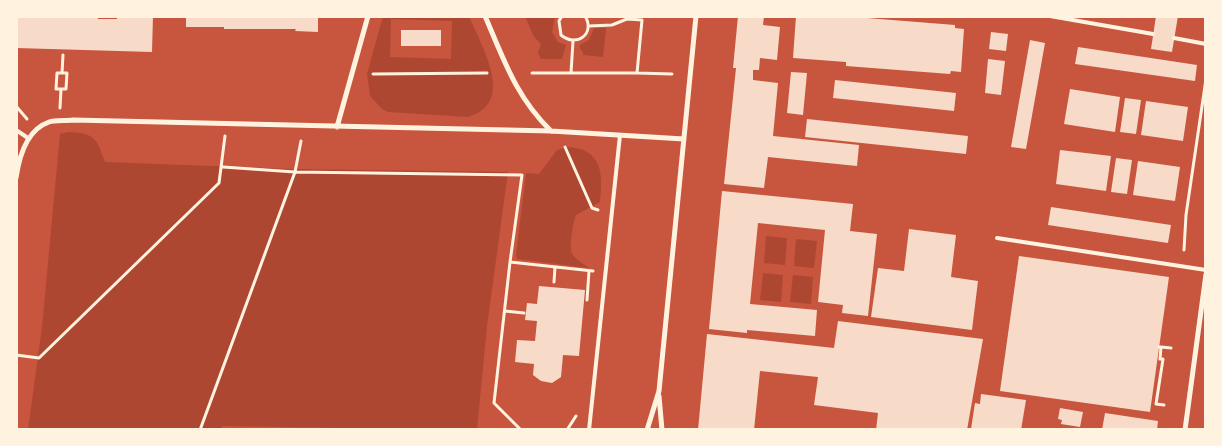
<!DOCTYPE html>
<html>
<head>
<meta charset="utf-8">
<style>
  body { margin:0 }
  #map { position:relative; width:1222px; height:446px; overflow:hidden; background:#c8553d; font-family:Quicksand,sans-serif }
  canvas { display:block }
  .frame { position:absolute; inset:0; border:18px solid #fff3e0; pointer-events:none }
</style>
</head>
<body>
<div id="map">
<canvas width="1222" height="446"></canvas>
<div class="frame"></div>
</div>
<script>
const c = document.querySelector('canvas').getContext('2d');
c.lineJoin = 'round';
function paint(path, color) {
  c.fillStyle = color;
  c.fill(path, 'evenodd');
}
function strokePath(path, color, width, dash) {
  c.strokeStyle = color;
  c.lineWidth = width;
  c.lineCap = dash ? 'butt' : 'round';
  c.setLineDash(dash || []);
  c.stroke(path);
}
paint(new Path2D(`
  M383 16H469C481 46 517 103 468 117L388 112 382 109 370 96 367 74ZM391 19 452 21 451 59 390 57Z
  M525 16H555L552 32 558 42 566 45 562 59H541L538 53 541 44 534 37Z
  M594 28H606L603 57 583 55V52L580 49V45L589 40Z
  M69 132C95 134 96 137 105 162L291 169 508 172 487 326 477 430 223 426 218 430H28L42 327 60 134Z
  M568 147C603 149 603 175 600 202L576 215C573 222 568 250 573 255 576 260 584 264 589 268L517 259 516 255 526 173 539 174 557 150Z
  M766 236 787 238 785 265 764 263Z
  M796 239 817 241 814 268 794 266Z
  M763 273 783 275 781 302 760 300Z
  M793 275 813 277 811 304 790 302Z`), '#ae4732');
paint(new Path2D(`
  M16 16H98V19H117V16H153L152 52 16 48Z
  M186 16H318V32L295 31 296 29H224V27H186Z
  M738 16H764L763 25 780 27 777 60 760 58 759 70H753V80L778 83 773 136 859 145 857 166 768 157 764 188 724 184 736 68H733Z
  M796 16H842L955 25V28L964 29 961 72 951 71 950 74 846 66V62L793 58Z
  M1156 16H1178L1172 52 1151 49Z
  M401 30H441V46H401Z
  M991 32 1008 34 1006 51 989 49Z
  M1030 40 1045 43 1026 149 1011 147Z
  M1078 47 1197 65 1195 81 1075 64Z
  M988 59 1005 61 1001 95 985 93Z
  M791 72 807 73 803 115 787 113Z
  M835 80 956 93 954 111 833 98Z
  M1070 89 1120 97 1115 132 1064 124Z
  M1125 98 1141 100 1136 134 1120 132Z
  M1146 101 1188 107 1183 141 1141 135Z
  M807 119 968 136 966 154 805 137Z
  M1060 150 1111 156 1106 191 1056 184Z
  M1116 158 1132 160 1127 194 1111 192Z
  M1138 161 1180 167 1175 201 1133 195Z
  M722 191 853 204 850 231 877 234 868 316 842 313 843 305 818 302 825 230 758 223 750 304 817 310 815 336 747 330V333L709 329Z
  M1051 207 1171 225 1168 243 1048 225Z
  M909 229 956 235 951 277 978 281 972 330 871 317 878 268 904 271Z
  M1019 256 1169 277 1150 412 1000 391Z
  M539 286 585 290 579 356 563 355 561 377 552 383 541 381 533 375 534 364 515 362 517 340 535 341 537 321 525 320 527 303 537 304Z
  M838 321 983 339 967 430H876L878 413 814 405 818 377 760 371 754 430H698L707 334 834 348Z
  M981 394 1026 400 1021 430 971 429 975 403 980 404Z
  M1060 408 1083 412 1080 427 1061 424 1062 420 1058 419Z
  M1105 413 1158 421 1157 430H1102Z`), '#f7dbc8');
strokePath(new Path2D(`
  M562 16 559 21 561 35C576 48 596 34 585 16
  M57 73H67L66 89H56Z
  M62 73 63 55
  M532 73H571L573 41
  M571 73H637L642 20 627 19 612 25 589 26
  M637 73 672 74
  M373 74 487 73
  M16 106 27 119
  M60 108 61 89
  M565 147 592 208 598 210
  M223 167 295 172 522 175 510 262 593 271
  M1184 250 1186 215 1206 79
  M510 262 494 403 521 430
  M554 282 555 267
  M587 300 589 271
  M505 311 524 313
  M1159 347H1161L1160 359H1163L1156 404 1164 405
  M1161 347 1171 348
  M16 355 39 358 219 183 225 136
  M200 430 295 172 301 141
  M567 430 576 416`), '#fff3e0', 3);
strokePath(new Path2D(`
  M1050 16 1153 34
  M1174 38 1206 44
  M16 130 28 138
  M997 238 1206 270
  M589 430 620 135`), '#fff3e0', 4);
strokePath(new Path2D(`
  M485 16C504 60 516 97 551 131
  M337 127 368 16
  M16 178C19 157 26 130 49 122 55 120 66 121 73 120L551 131 684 139
  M659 396 662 430
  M647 430 659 391 696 16
  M1185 430 1206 274`), '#fff3e0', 5);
</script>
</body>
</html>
